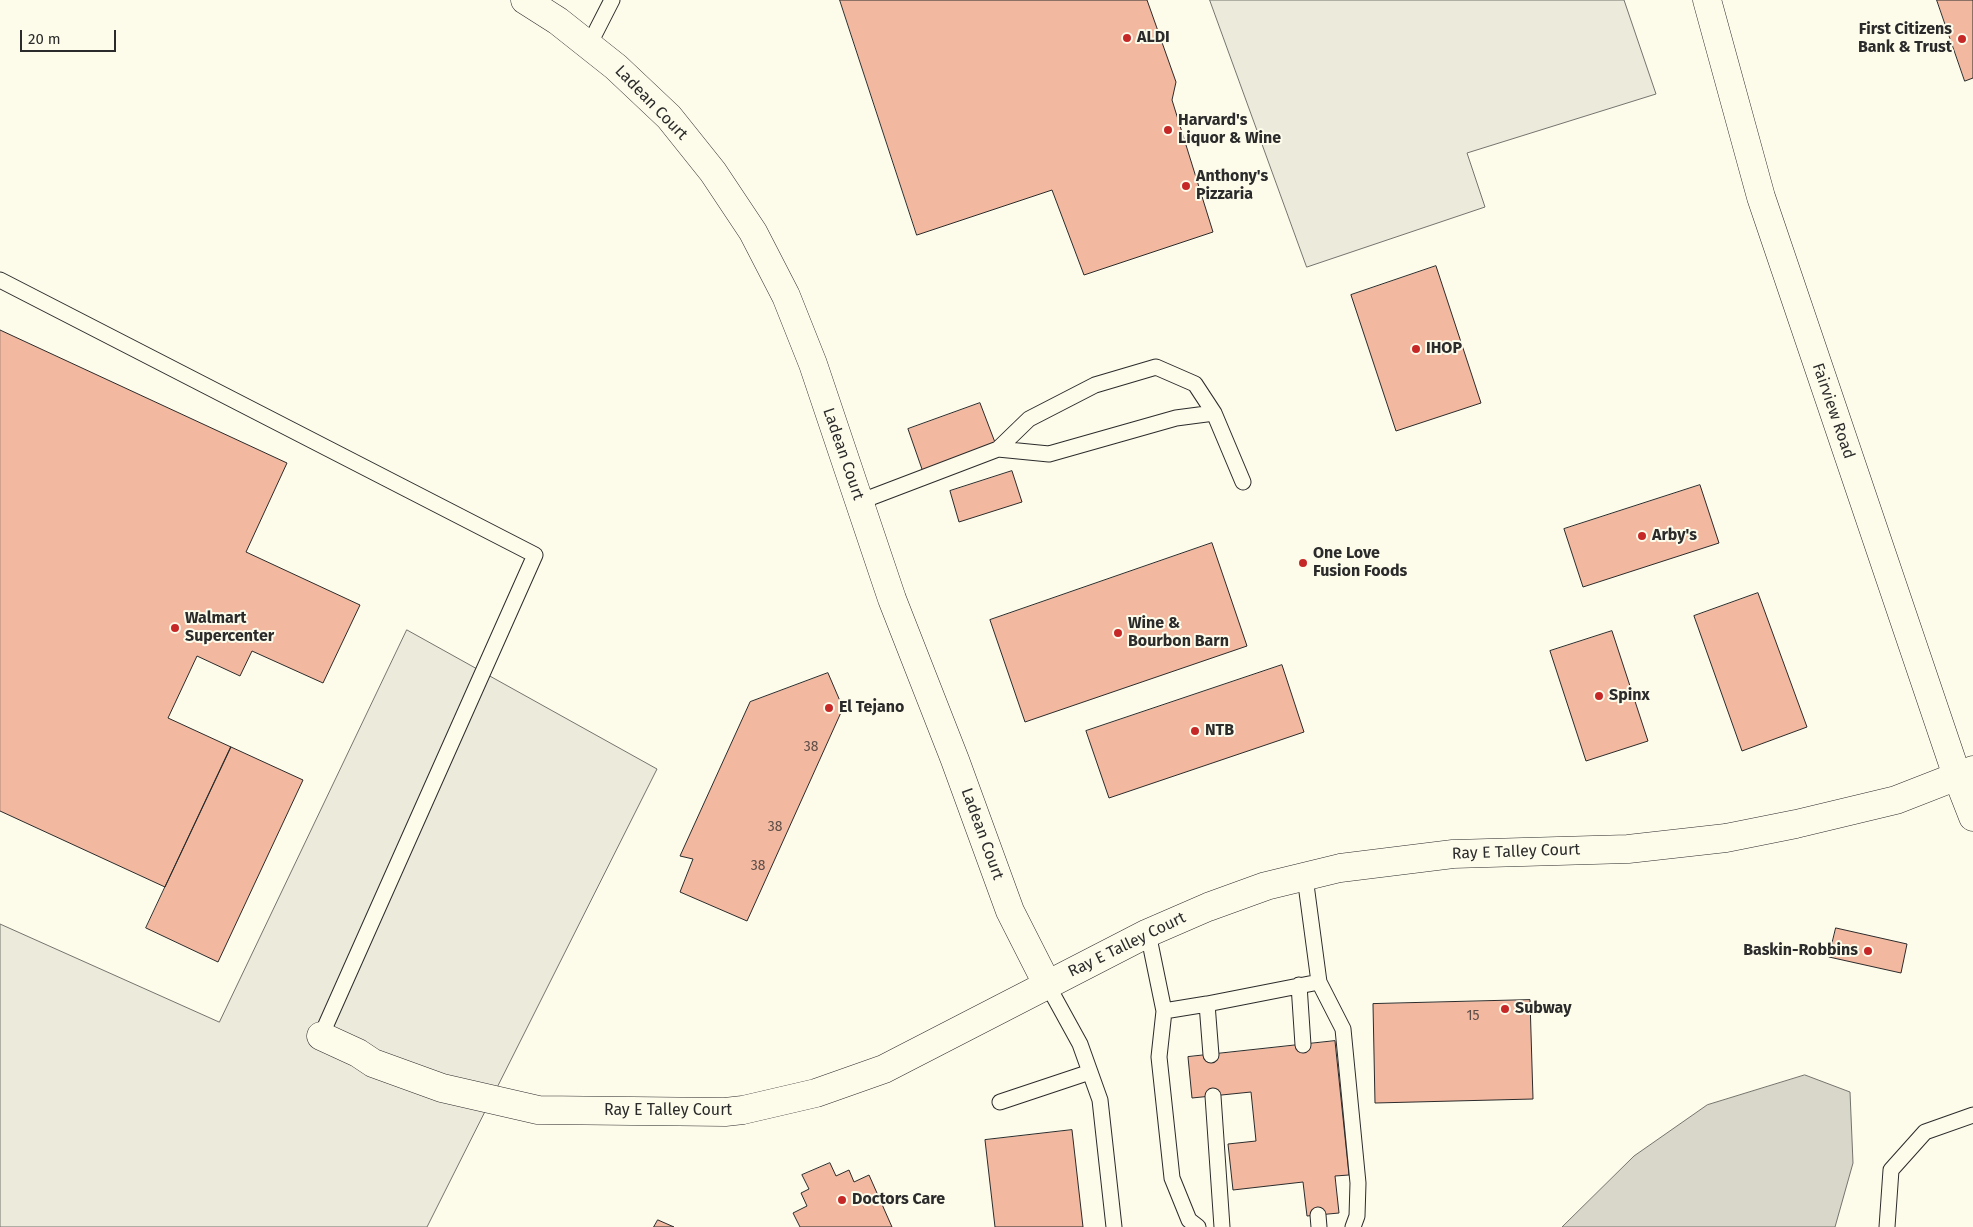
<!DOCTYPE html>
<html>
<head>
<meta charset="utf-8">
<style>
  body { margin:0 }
  #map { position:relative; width:1973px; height:1227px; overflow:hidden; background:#fdfbea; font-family:"Fira Sans",sans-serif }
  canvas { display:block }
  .scale { position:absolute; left:20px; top:30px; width:96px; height:22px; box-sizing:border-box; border:2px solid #2b2b2b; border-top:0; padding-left:6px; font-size:15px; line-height:18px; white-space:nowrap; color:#2b2b2b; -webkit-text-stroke:4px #fdfbea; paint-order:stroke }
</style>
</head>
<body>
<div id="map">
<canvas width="1973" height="1227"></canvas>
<div class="scale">20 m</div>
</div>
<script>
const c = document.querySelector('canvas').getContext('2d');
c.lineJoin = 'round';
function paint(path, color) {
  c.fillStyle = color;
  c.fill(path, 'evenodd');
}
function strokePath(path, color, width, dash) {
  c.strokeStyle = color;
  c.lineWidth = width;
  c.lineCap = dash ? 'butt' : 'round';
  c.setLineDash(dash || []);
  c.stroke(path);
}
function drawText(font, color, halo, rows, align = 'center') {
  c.font = font + ' "Fira Sans",sans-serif';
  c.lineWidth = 4;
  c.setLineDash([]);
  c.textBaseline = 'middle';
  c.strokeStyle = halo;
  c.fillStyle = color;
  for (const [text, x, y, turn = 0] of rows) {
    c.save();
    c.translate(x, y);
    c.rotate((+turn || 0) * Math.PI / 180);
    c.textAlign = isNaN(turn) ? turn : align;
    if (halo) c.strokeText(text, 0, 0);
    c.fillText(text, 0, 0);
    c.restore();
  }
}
const parking = new Path2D(`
  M1210 0H1624L1656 94 1467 153 1485 207 1307 267Z
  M407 630 657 769 427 1227H0V924L219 1022Z`);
paint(parking, '#eceadb');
strokePath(parking, '#74746e', 1);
const water = new Path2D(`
  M1805 1075 1850 1092 1853 1163 1835 1227H1562L1634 1156 1707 1105Z`);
paint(water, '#d8d7c9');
strokePath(water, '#74746e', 1);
const building = new Path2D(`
  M840 0H1147L1176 82 1172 100 1213 232 1084 275 1052 190 917 235Z
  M1937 0H1973V78L1965 81Z
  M1436 266 1481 403 1396 431 1351 295Z
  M0 330 287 463 246 552 360 605 323 683 252 651 240 676 197 656 168 718 231 747 165 887 0 811Z
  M980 403 996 445 923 472 908 429Z
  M1012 471 1022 502 959 522 950 491Z
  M1700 485 1719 543 1583 587 1564 529Z
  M1212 543 1247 646 1025 722 990 620Z
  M1758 593 1807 727 1742 751 1694 616Z
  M1612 631 1648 741 1586 761 1550 651Z
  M1282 665 1304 732 1109 798 1086 731Z
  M828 673 843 708 747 921 680 892 693 859 680 856 750 702Z
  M231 747 303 780 218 962 146 928Z
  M1836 928 1907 944 1901 973 1829 957Z
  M1530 1000 1533 1099 1375 1103 1373 1004Z
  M1335 1041 1349 1175 1335 1176 1339 1213 1307 1216 1303 1182 1233 1190 1228 1144 1256 1141 1251 1092 1192 1098 1188 1057Z
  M1072 1130 1083 1227H995L985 1140Z
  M830 1163 836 1176 849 1170 854 1182 869 1175 892 1227H800L793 1213 807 1206 801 1193 809 1189 802 1175Z
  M658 1220 674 1227H654Z`);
paint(building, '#f2b8a0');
strokePath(building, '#2b2b2b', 1);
const service = new Path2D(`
  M589 45 612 0
  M0 280 535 555 321 1036
  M998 449 1049 454 1176 418 1214 413
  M859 502 998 449 1029 419 1095 385 1156 367 1195 384 1214 413 1243 482
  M1305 877 1319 982 1343 1029 1358 1183 1357 1216 1353 1227
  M1148 933 1164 1011 1159 1057 1172 1178 1189 1220 1198 1227
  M1047 984 1080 1044 1100 1100 1114 1227
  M1299 985 1303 1045
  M1207 1004 1211 1055
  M1164 1011 1207 1004 1319 982
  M1213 1096 1222 1227
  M1000 1102 1090 1072
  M1318 1215 1319 1227
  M1887 1227 1891 1170 1925 1132 1973 1115`);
const minor = new Path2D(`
  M525 0 558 21 616 67 669 117 713 172 753 232 786 296 813 364 892 599 955 760 1010 911 1047 984
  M321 1036 358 1053 373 1063 442 1088 538 1110 725 1112 743 1110 816 1093 884 1069 1148 933 1208 907 1266 886 1340 868 1453 854 1628 849 1726 838 1796 824 1896 800 1973 770`);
const secondary = new Path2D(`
  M1707 0 1761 197 1957 776 1973 817`);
strokePath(service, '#2b2b2b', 17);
strokePath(minor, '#2b2b2b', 29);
strokePath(secondary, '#2b2b2b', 29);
strokePath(service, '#fdfbea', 15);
strokePath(minor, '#fdfbea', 28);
strokePath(secondary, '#fdfbea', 28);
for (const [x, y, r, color] of [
  [1127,38,5,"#c62828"],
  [1962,39,5,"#c62828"],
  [1168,130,5,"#c62828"],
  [1186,186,5,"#c62828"],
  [1416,349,5,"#c62828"],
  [1642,536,5,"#c62828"],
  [1303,563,5,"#c62828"],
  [175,628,5,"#c62828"],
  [1118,633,5,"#c62828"],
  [1599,696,5,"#c62828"],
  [829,708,5,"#c62828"],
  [1195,731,5,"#c62828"],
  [1868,951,5,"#c62828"],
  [1505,1009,5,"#c62828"],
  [842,1200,5,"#c62828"]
]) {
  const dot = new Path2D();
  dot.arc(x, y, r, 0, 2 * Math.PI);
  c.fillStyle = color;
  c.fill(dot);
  strokePath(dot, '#fdfbea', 2);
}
drawText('14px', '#5d4e48', null, [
  ["38",811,747],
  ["38",775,827],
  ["38",758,866],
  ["15",1473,1016]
]);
drawText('bold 16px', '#2b2b2b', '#fdfbea', [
  ["First Citizens",1952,30,"right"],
  ["Bank & Trust",1952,48,"right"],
  ["ALDI",1137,38],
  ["Harvard's",1178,121],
  ["Liquor & Wine",1178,139],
  ["Anthony's",1196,177],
  ["Pizzaria",1196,195],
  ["IHOP",1426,349],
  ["Arby's",1652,536],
  ["One Love",1313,554],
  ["Fusion Foods",1313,572],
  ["Walmart",185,619],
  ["Supercenter",185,637],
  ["Wine &",1128,624],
  ["Bourbon Barn",1128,642],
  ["Spinx",1609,696],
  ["El Tejano",839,708],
  ["NTB",1205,731],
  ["Baskin-Robbins",1858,951,"right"],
  ["Subway",1515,1009],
  ["Doctors Care",852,1200]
], 'left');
drawText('16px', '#2b2b2b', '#fdfbea', [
  ["Ladean Court",651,103,46],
  ["Fairview Road",1833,411,71],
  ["Ladean Court",843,454,71],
  ["Ladean Court",982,834,70],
  ["Ray E Talley Court",1516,852,-2],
  ["Ray E Talley Court",1127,945,-26],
  ["Ray E Talley Court",668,1111]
]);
</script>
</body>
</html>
